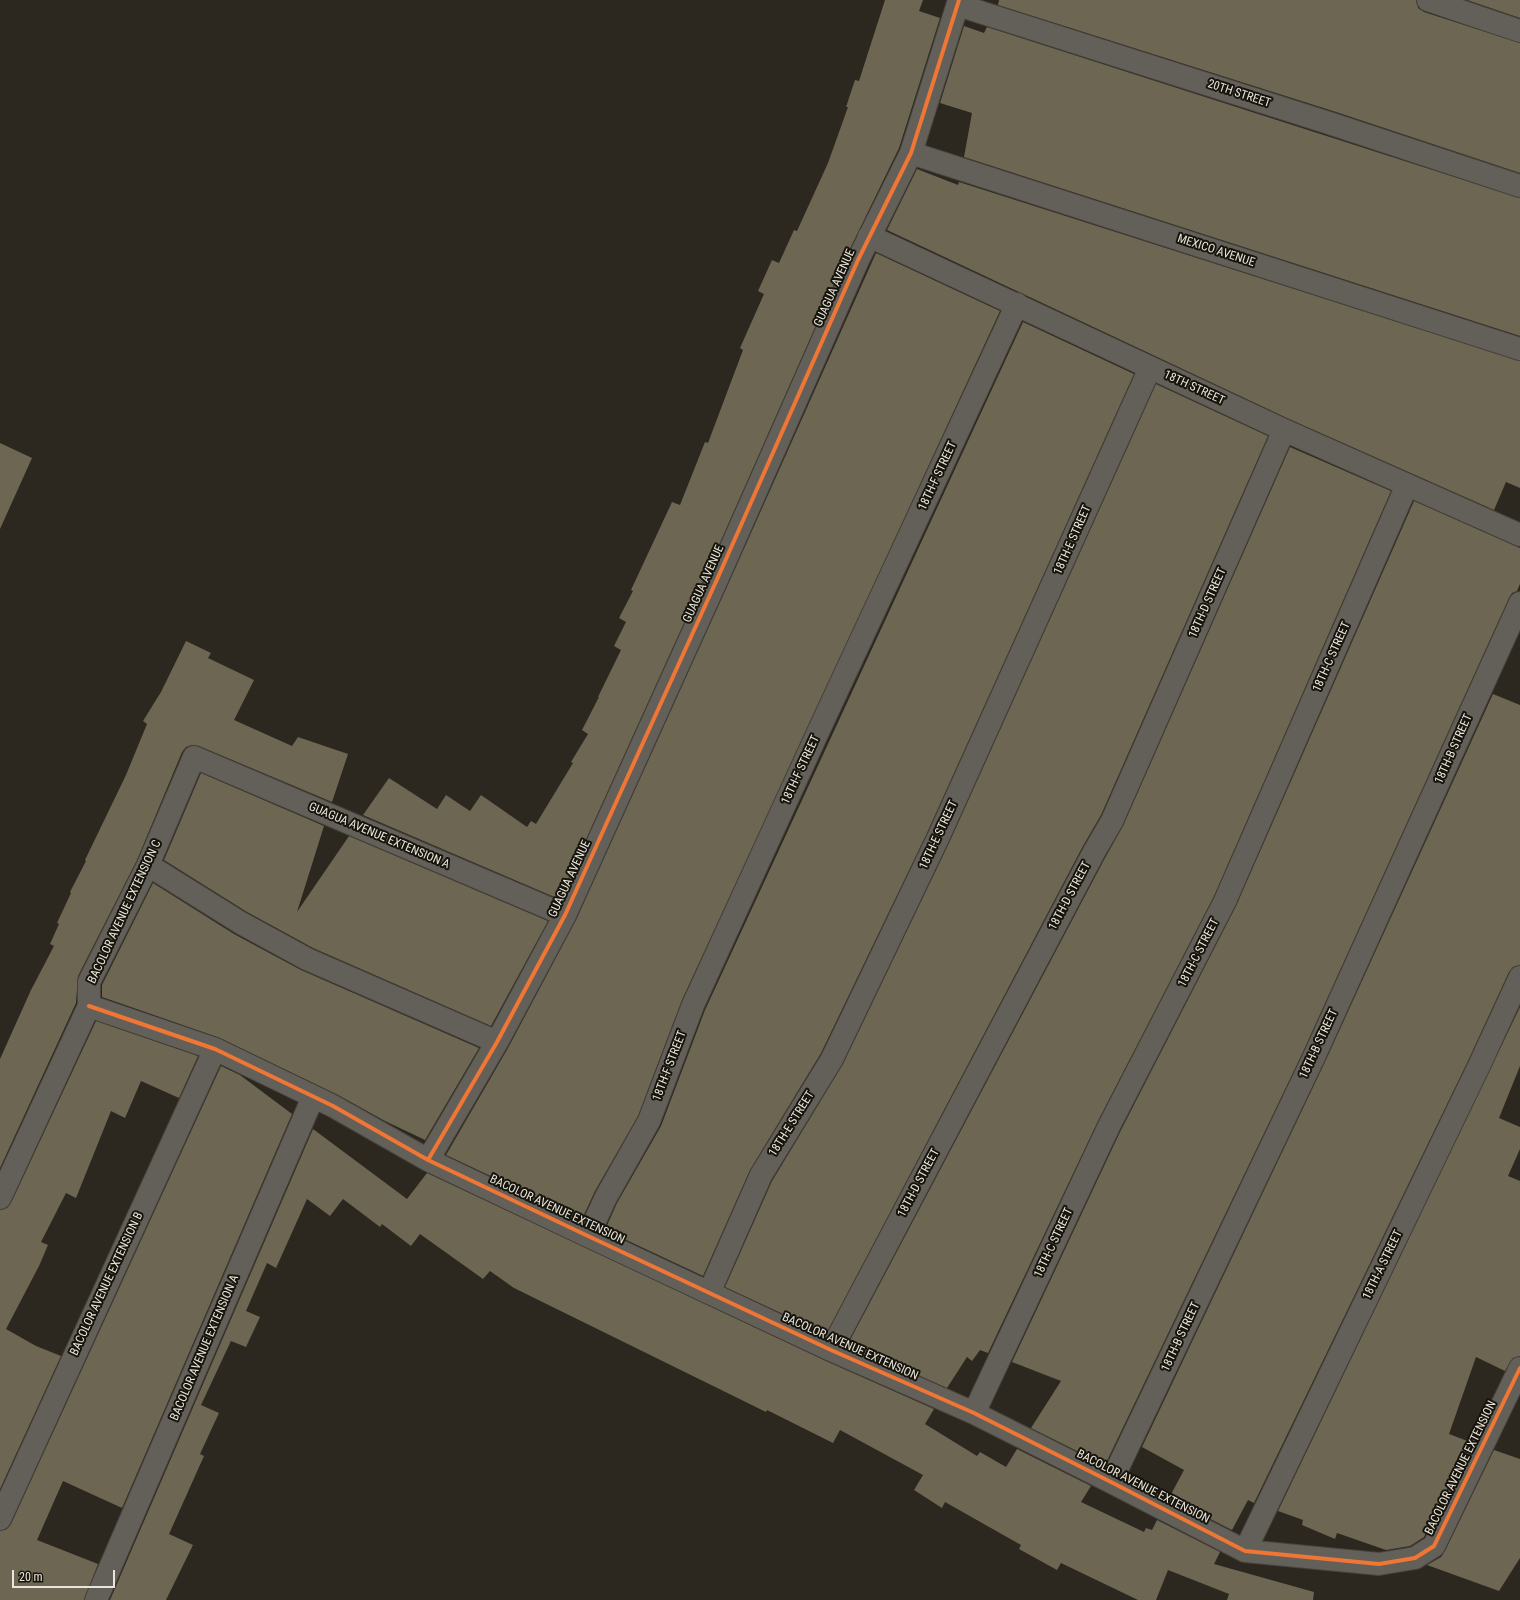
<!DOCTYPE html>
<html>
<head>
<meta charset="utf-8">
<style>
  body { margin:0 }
  #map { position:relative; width:1520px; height:1600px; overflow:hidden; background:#2c281f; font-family:"Roboto Condensed",sans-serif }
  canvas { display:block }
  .scale { position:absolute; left:12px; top:1570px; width:103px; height:18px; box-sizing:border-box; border:2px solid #e9e5da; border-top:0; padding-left:5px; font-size:12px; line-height:14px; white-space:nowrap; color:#e9e5da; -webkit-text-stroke:3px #16140c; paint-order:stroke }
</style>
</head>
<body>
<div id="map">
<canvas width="1520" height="1600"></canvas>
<div class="scale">20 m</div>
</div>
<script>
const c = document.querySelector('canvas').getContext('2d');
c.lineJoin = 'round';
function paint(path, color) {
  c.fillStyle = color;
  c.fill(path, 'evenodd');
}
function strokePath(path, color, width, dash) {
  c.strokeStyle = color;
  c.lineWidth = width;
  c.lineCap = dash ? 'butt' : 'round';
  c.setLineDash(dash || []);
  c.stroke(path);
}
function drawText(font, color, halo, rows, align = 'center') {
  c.font = font + ' "Roboto Condensed",sans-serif';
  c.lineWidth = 4;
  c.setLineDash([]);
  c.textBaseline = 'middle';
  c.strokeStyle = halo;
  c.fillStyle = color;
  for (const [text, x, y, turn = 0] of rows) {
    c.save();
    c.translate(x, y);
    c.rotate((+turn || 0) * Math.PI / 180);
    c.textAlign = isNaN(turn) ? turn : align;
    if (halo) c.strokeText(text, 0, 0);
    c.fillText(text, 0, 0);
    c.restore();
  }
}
paint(new Path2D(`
  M885 0H923L919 11 940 18 899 148 847 255 708 570 559 899 363 815 389 778 437 809 446 795 470 811 481 795 527 827 531 821 536 824 573 763 571 762 588 734 582 730 599 697H598L621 650 614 646 626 622 619 618 633 591 631 590 672 502 680 505 705 442 708 443 743 350 740 348 764 294 758 291 772 260 779 263 794 230 797 231 828 163 848 107H846L855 80 859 81Z
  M999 0H1416L1418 8 1424 12 1520 43V173L1333 111 998 5Z
  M1467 0H1520V18Z
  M964 26 984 33 987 27 1520 198V336L964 157 972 113 940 103Z
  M917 169 958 185 959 182 1520 361V488L1506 482 1494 510 1289 419 887 230Z
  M876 253 1000 311 682 1000 638 1116 595 1191 582 1219 446 1155 508 1048 576 920 730 580Z
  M1023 322 1134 374 927 833 821 1053 750 1170 703 1276 605 1230 617 1203 661 1126 705 1010Z
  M1156 384 1268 436 1101 815 1083 846 826 1334 725 1287 772 1181 843 1064 949 843Z
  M0 443 32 458 0 529Z
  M1290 447 1391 491 1214 896 1098 1121 988 1353 980 1350 972 1361 967 1357 947 1388 848 1344 1105 858 1123 826Z
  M1414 501 1520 548V584L1517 591 1512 593 1509 598 1302 1054 1105 1465 1031 1428 1061 1381 1012 1362 1120 1132 1236 906Z
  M186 641 211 653 208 658 254 680 234 720 292 746 298 737 348 754 332 802 199 746 192 745 186 747 182 752 137 860 78 976 76 1003 0 1168V1059L31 990 54 946 50 944 59 924 57 923 71 893 70 892 86 861 85 860 126 775 147 724 143 721 161 692Z
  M1493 694 1520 705V965L1513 967 1509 972 1467 1063 1254 1503 1248 1500 1232 1530 1169 1498 1184 1470 1142 1447 1324 1064Z
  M201 773 324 826 297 912 349 836 548 921 491 1026 313 948 247 912 164 860Z
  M153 883 234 934 301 970 479 1048 425 1140 385 1121 338 1095 220 1038 102 997V985Z
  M1520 1007V1066L1499 1118 1520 1127V1149L1508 1176 1520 1181V1356L1513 1358 1505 1371 1476 1357 1449 1434 1470 1442 1424 1537 1410 1546 1386 1550 1337 1533 1335 1539 1302 1525 1303 1520 1278 1511Z
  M96 1021 198 1056 179 1098 141 1081 125 1118 111 1111 76 1198 66 1193 41 1242 48 1245 39 1266 6 1329 36 1346 61 1356 0 1489V1210L7 1208 11 1203Z
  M221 1066 240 1075 292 1114 122 1508 63 1481 37 1540 98 1564 84 1600H0V1531L7 1529 11 1524Z
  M313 1129 407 1199 427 1173 826 1361 934 1409 925 1424 977 1456 980 1452 1006 1467 1017 1449 1091 1486 1081 1502 1144 1532 1146 1528 1152 1530 1157 1520 1220 1552 1214 1564 1314 1592 1313 1600H1227L1229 1594 1168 1570 1156 1600H1138L1061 1563 1057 1570 1019 1549 1021 1545 945 1502 942 1508 914 1490 923 1475 840 1430 833 1443 767 1410 766 1412 514 1288 490 1271 483 1279 420 1234 411 1246 382 1224 380 1227 343 1199 330 1216 307 1199 276 1268 267 1263 246 1311 260 1317 246 1347 231 1341 201 1405 219 1413 200 1454 204 1456 169 1534 193 1545 166 1600H110Z
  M1494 1450 1520 1459V1558L1499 1591 1427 1565 1441 1557 1445 1551Z`), '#6d6653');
const street = new Path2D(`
  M1428 0 1520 31
  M958 5 1329 123 1520 186
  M911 153 1520 349
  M869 236 1284 430 1520 535
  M148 865 241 923 307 959 497 1042
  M89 1006 215 1049 333 1106 428 1160 588 1236 831 1350 974 1413 1111 1482 1245 1551 1379 1564 1415 1558 1434 1546 1520 1368
  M428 1160 497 1042 565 915 719 575 858 260 911 153 959 0
  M0 1198 89 1006V982L148 865 194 757 565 915
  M588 1236 606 1197 649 1121 693 1005 818 732 1017 304
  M709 1293 761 1175 832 1059 938 838 1150 368
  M831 1350 1094 852 1112 821 1284 430
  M974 1413 1109 1126 1225 901 1407 485
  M1111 1482 1313 1059 1520 603
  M0 1519 215 1049
  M1245 1551 1478 1068 1520 977
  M96 1600 313 1097`);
strokePath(street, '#47433c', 24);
strokePath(street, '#636059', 22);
strokePath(new Path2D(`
  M89 1006 215 1049 333 1106 428 1160 588 1236 831 1350 974 1413 1111 1482 1245 1551 1379 1564 1415 1558 1434 1546 1520 1368
  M428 1160 497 1042 565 915 719 575 858 260 911 153 959 0`), '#f07635', 4);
drawText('12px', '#e9e5da', '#16140c', [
  ["20TH STREET",1239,94,18],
  ["MEXICO AVENUE",1216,251,18],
  ["GUAGUA AVENUE",835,288,-66],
  ["18TH STREET",1194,388,25],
  ["18TH-F STREET",938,476,-65],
  ["18TH-E STREET",1073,540,-66],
  ["GUAGUA AVENUE",704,584,-66],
  ["18TH-D STREET",1208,603,-66],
  ["18TH-C STREET",1332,657,-66],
  ["18TH-B STREET",1454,749,-66],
  ["18TH-F STREET",801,770,-65],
  ["18TH-E STREET",939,835,-65],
  ["GUAGUA AVENUE EXTENSION A",379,836,23],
  ["GUAGUA AVENUE",570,879,-65],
  ["18TH-D STREET",1070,896,-62],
  ["BACOLOR AVENUE EXTENSION C",125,912,-65],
  ["18TH-C STREET",1199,953,-63],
  ["18TH-B STREET",1319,1044,-65],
  ["18TH-F STREET",670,1066,-69],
  ["18TH-E STREET",792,1124,-58],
  ["18TH-D STREET",919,1183,-62],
  ["BACOLOR AVENUE EXTENSION",557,1210,25],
  ["18TH-C STREET",1054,1243,-65],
  ["18TH-A STREET",1383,1265,-64],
  ["BACOLOR AVENUE EXTENSION B",107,1284,-65],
  ["18TH-B STREET",1181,1337,-65],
  ["BACOLOR AVENUE EXTENSION",850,1347,24],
  ["BACOLOR AVENUE EXTENSION A",205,1348,-67],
  ["BACOLOR AVENUE EXTENSION",1461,1468,-64],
  ["BACOLOR AVENUE EXTENSION",1143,1487,27]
]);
</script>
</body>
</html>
